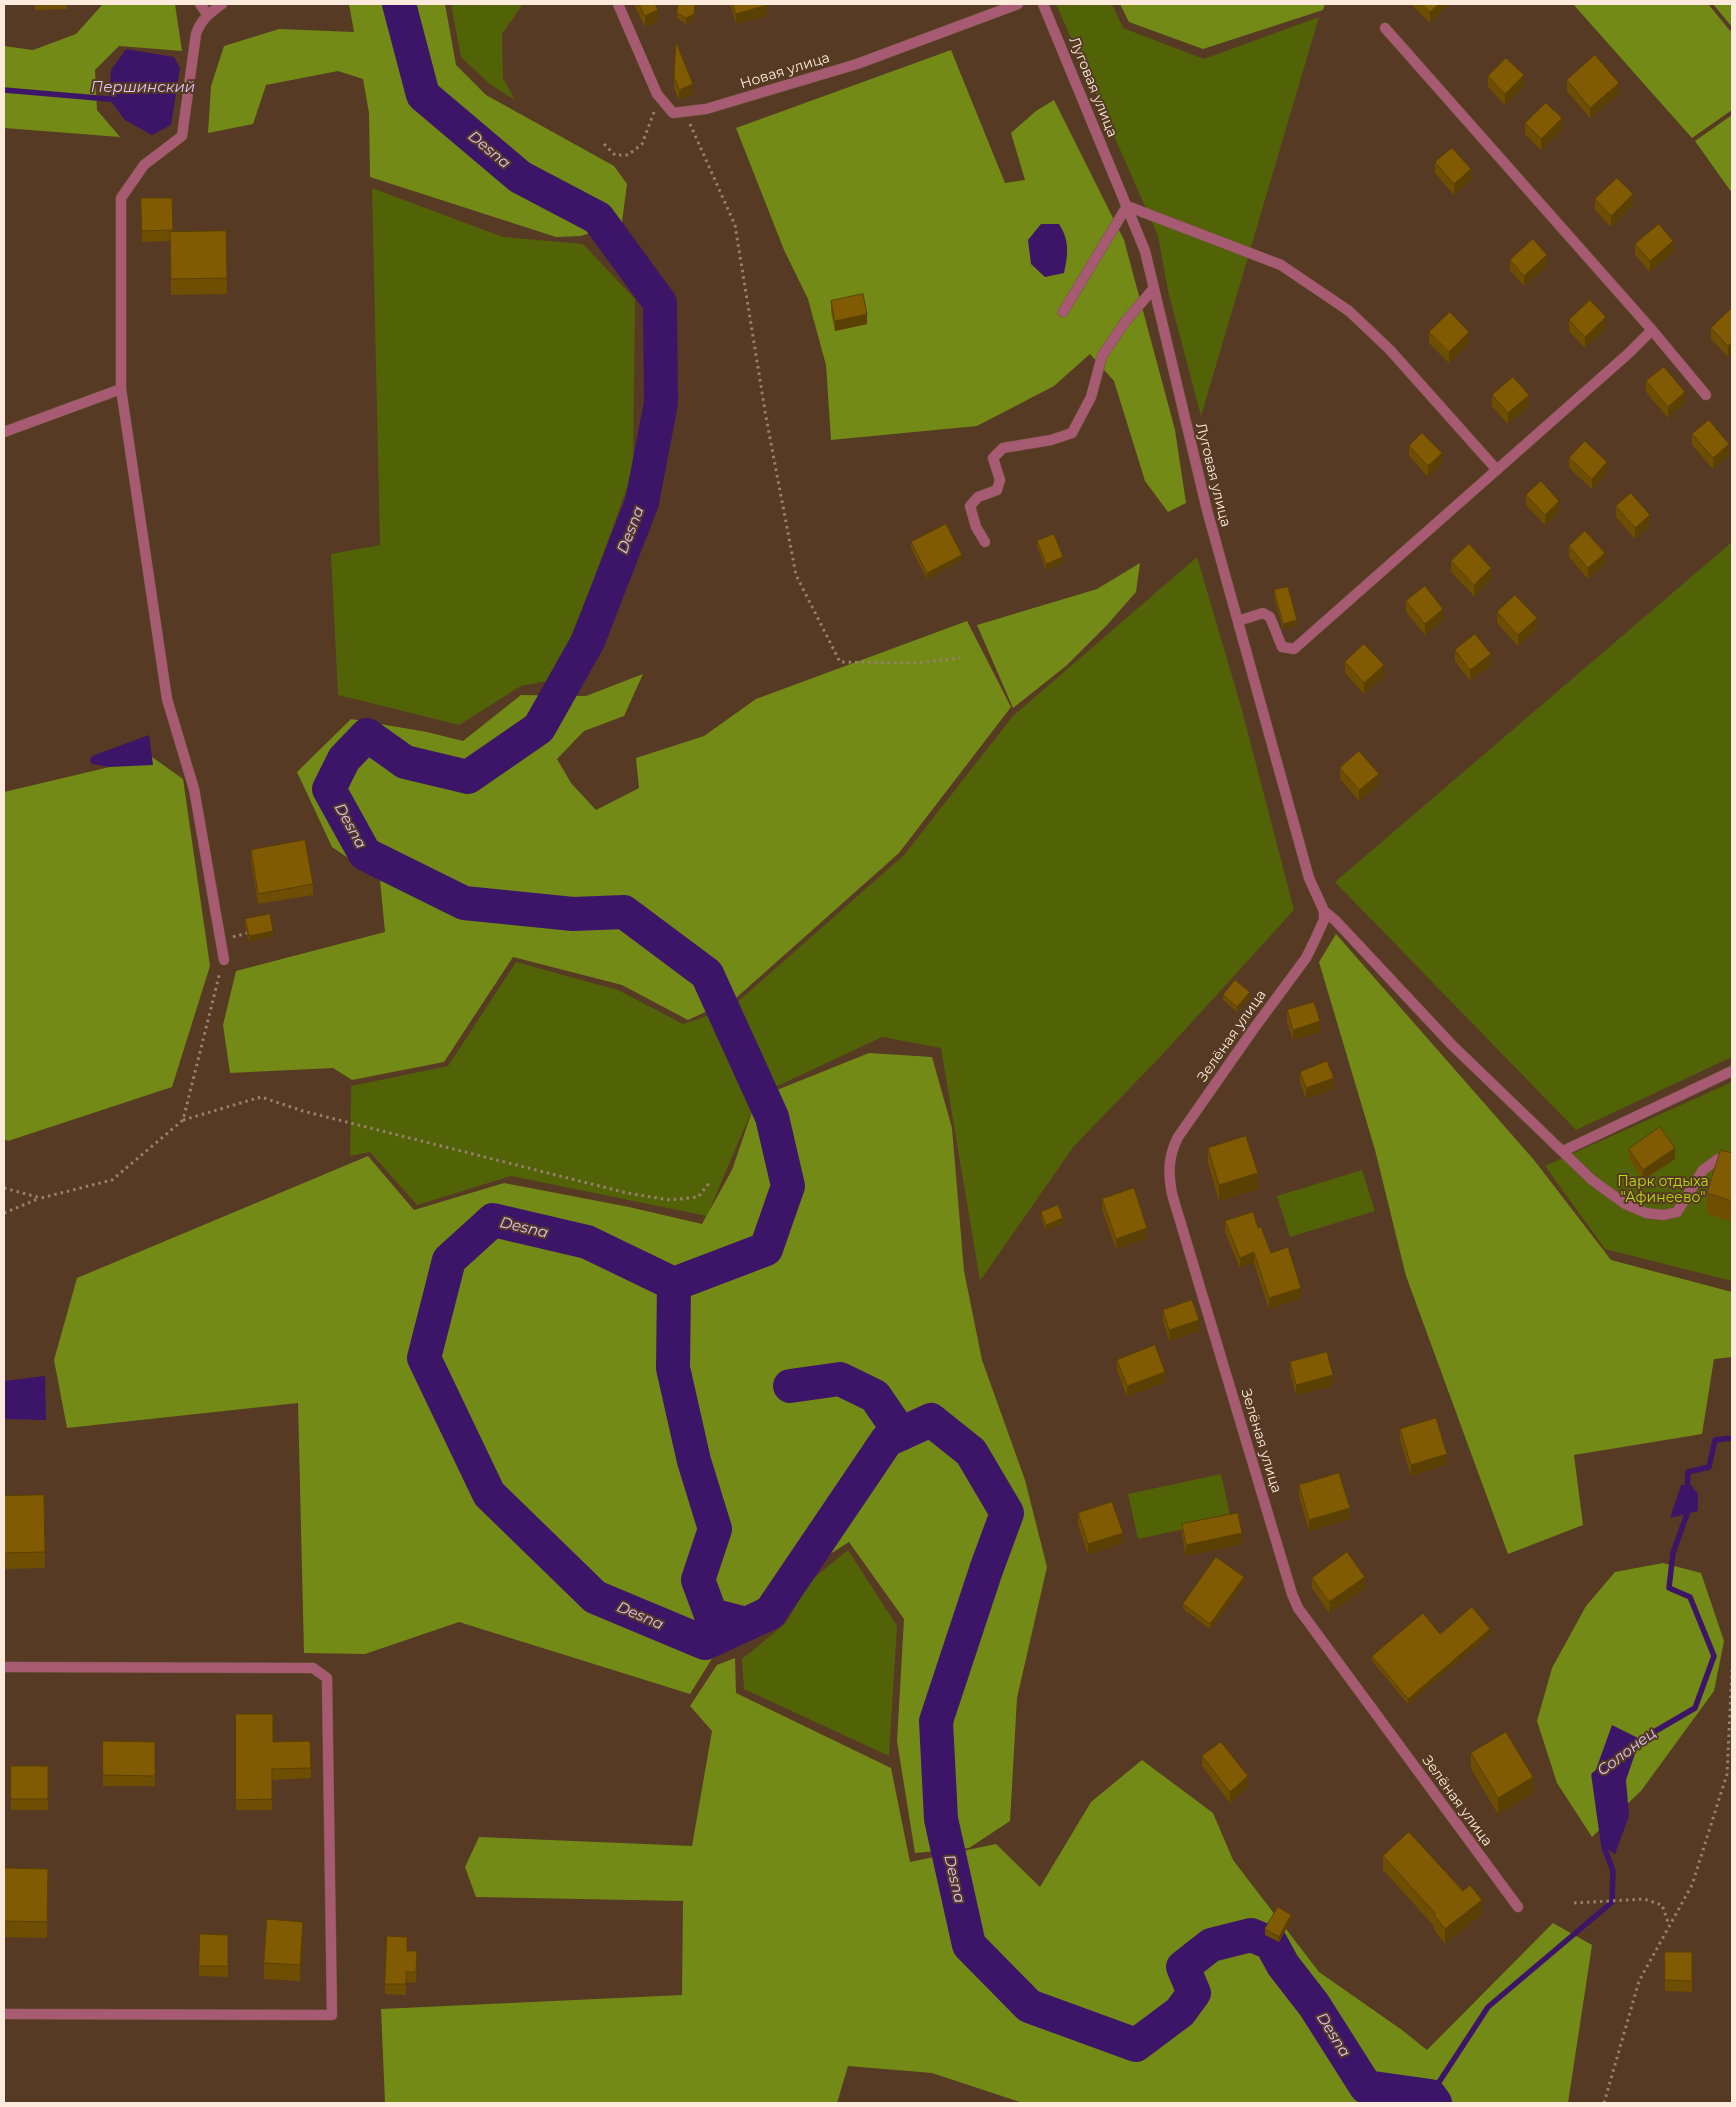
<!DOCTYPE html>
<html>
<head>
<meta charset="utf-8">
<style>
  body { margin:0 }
  #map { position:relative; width:1736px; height:2107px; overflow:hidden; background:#563a23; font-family:Montserrat,sans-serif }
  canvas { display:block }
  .frame { position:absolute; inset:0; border:5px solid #fcebdd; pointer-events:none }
</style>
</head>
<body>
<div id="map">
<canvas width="1736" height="2107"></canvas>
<div class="frame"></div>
</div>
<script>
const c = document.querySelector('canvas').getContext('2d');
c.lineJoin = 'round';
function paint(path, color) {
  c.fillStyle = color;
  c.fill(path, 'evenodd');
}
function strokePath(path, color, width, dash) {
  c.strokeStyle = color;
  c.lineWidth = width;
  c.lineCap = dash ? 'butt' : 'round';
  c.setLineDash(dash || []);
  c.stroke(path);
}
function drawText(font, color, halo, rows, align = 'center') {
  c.font = font + ' Montserrat,sans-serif';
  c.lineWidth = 4;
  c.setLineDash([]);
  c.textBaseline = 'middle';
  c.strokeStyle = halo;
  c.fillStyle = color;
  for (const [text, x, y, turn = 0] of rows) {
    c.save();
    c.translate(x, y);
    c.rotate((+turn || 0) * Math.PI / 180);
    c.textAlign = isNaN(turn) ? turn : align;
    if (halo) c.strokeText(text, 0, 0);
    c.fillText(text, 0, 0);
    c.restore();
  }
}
paint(new Path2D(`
  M451 4H523L502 34 503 78 515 100 491 85 461 57Z
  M1056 4H1112L1123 28 1204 59 1319 17 1201 416 1168 291 1158 236Z
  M372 188 503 237 583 244 635 299 633 471 593 582 553 680 521 686 459 725 338 695 331 554 380 545Z
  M1732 542V1057L1576 1130 1335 882Z
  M1197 557 1242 710 1294 910 1161 1056 1074 1146 980 1281 941 1048 882 1037 769 1090 734 1005 904 855 1013 716Z
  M516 962 618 990 683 1024 713 1014 755 1103 707 1216 511 1176 417 1205 370 1152 350 1156 351 1086 448 1066Z
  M1732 1082V1281L1605 1249 1545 1166Z
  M1362 1170 1375 1211 1290 1237 1277 1196Z
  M1221 1474 1231 1519 1138 1539 1128 1494Z
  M848 1550 897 1626 889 1756 744 1689 742 1659 786 1623 809 1582Z`), '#526206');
paint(new Path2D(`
  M103 4H175L182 51 119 46 95 70 97 110 120 137 4 128V46L33 50 76 34Z
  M349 4H445L456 65 486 95 614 166 627 184 622 222 581 236 556 237 370 177 369 113 363 79 338 71 266 85 253 124 208 133 211 86 224 46 279 29 354 32Z
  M1120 4H1325L1323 10 1203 49 1129 22Z
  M1573 4H1708L1732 33V110L1692 138Z
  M1713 4H1732V27Z
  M951 50 1005 183 1025 180 1011 133 1036 111 1054 100 1124 240 1175 430 1186 503 1168 512 1145 481 1114 381 1090 354 1054 386 977 426 831 440 826 365 808 299 784 250 736 128Z
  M1732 115V193L1695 141Z
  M1140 563 1136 592 1107 625 1066 666 1013 708 977 625 1097 589Z
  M967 621 1011 707 899 853 736 998 688 1020 622 985 513 957 444 1062 352 1080 333 1068 230 1073 223 1025 236 971 385 932 380 880 332 847 297 772 351 719 427 732 463 741 521 695 586 696 643 674 624 716 584 731 557 759 571 783 596 810 639 788 636 758 704 736 756 699Z
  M152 757 183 779 210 966 172 1087 8 1141 4 1139V792Z
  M1336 934 1534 1160 1611 1260 1732 1292V1357L1714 1359 1702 1434 1574 1455 1583 1525 1508 1554 1406 1276 1375 1150 1319 962Z
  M869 1053 932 1057 952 1128 964 1271 982 1360 1025 1480 1047 1567 1017 1698 1010 1821 969 1848 915 1853 897 1741 904 1619 849 1542 743 1609 690 1694 459 1622 365 1654 304 1653 298 1403 67 1428 54 1360 77 1278 368 1156 414 1210 504 1183 629 1207 702 1224 732 1170 755 1103 772 1092Z
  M1663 1563 1701 1573 1724 1641 1714 1691 1641 1791 1592 1837 1557 1783 1537 1721 1552 1668 1586 1606 1615 1572Z
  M735 1658 736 1693 891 1768 910 1862 996 1844 1040 1887 1091 1802 1142 1760 1213 1813 1233 1860 1319 1972 1402 2030 1427 2050 1553 1923 1592 1945 1568 2103H1023L932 2073 848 2066 837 2103H385L381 2009 682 1995 683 1901 476 1897 465 1867 479 1837 692 1846 712 1731 690 1706 717 1665Z`), '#738a16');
paint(new Path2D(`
  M126 49 174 57 180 68 171 125 152 135 125 120 109 99 111 70Z
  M1041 224H1059C1070 241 1068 255 1064 273L1045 277 1031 264 1028 240Z
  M149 735 153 765 109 767 92 764 90 760 92 756Z
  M45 1376 46 1420 4 1419V1381Z
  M1681 1485H1691L1698 1494V1511L1670 1518Z
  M1612 1725 1640 1739 1626 1780 1629 1816 1615 1854 1604 1847 1594 1775Z`), '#3d1568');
strokePath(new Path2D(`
  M4 90 109 99
  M1687 1492 1688 1472 1709 1467 1715 1440 1732 1438
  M1635 1743 1695 1708 1714 1656 1690 1597 1669 1588 1673 1553 1687 1514V1506
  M1430 2096 1488 2007 1612 1902 1613 1871 1604 1847 1594 1775 1598 1772`), '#3d1568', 5.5);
strokePath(new Path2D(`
  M399 4 423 95 520 177 598 218 660 303 661 403 642 502 588 641 539 728 468 777 405 762 367 735 344 759 329 789 365 854 464 903 573 914 624 912 707 974 772 1117 788 1186 766 1249 674 1284 587 1242 493 1220 449 1260 424 1358 489 1494 595 1597 705 1643 770 1613 887 1440 931 1420 971 1452 1007 1513 986 1570 936 1721 941 1819 969 1945 1029 2006 1136 2045 1180 2012 1194 1993 1183 1967 1211 1945 1251 1935 1271 1943 1283 1965 1314 2005 1366 2087 1430 2096 1435 2103
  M674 1284 673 1368 694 1461 715 1529 698 1580 711 1615 746 1624
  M790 1386 840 1379 875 1396 901 1434`), '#3d1568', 34);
const service = new Path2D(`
  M200 4 207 14
  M222 4C210 13 201 19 196 34L182 136 144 165 121 198V389L167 699 194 789 224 960
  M618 4 657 94 673 113 706 109 857 64 1018 4
  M1043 4 1145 251 1207 510 1309 878 1324 911V920L1312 946 1306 958 1255 1027 1178 1137C1168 1157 1168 1172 1172 1194L1292 1594 1298 1608 1518 1907
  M1063 312 1127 206 1281 265 1349 311 1390 350 1497 470
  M1652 330 1706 395
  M4 432 121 389
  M985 542 976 527 970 506 978 497 997 490 1000 480 993 458 1003 448 1051 440 1072 433 1091 397 1102 356 1125 322 1154 288
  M1238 621 1263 613 1270 617 1282 647 1294 649 1629 353 1652 330 1385 28
  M1324 911 1335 920 1452 1045 1592 1180 1625 1204 1646 1213 1664 1215 1677 1212 1703 1170 1718 1159 1732 1161
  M1563 1151 1732 1071
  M4 1667 313 1668 327 1678 332 2015 4 2014`);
strokePath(service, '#715641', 11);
strokePath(new Path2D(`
  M690 124 735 225 766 417 796 575 840 662 917 663 960 658
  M604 144 615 155H628L642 144 654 112
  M233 937 247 933
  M183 1120 261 1097 303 1111 627 1193 670 1200 698 1197 710 1182
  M4 1188 41 1198 112 1180 183 1120 220 972
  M4 1213 40 1198
  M1574 1903 1644 1899 1662 1905 1669 1925
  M1604 2103 1639 1981 1692 1885 1727 1774 1732 1670`), '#98806d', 3, [2.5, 4]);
strokePath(service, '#a75b73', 10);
paint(new Path2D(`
  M35 4H67V9L35 10Z
  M634 4H655L658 21 645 27Z
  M678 4 695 10 694 20 686 24 677 18Z
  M730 4H766L767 16 736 24Z
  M1412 4H1448V5L1430 23 1412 5Z
  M1488 76 1524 86 1505 105 1488 87Z
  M674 77 693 94 679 100 674 88Z
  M1567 80 1619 94 1590 118 1567 91Z
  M1525 123 1562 129 1541 150 1525 134Z
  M1435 162 1471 180 1454 195 1435 173Z
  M141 198H172L173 232 226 231 227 294 171 295 170 241 142 242Z
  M1595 199 1633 205 1611 227 1595 210Z
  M1635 244 1673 252 1650 272 1635 255Z
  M1510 260 1547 266 1524 286 1510 270Z
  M831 301 867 324 835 331 831 311Z
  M1731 309 1728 357 1711 339V328Z
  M1569 320 1606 328 1585 348 1569 331Z
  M1429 332 1469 343 1449 363 1429 343Z
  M1646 381 1685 403 1668 418 1646 392Z
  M1492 395 1529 406 1508 424 1492 406Z
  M1692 434 1729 455 1713 469 1692 445Z
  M1409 446 1442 464 1428 477 1409 456Z
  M1569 458 1607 473 1592 489 1569 468Z
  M1526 495 1559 512 1545 525 1526 505Z
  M1616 506 1650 525 1635 539 1616 517Z
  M1037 541 1063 563 1046 570 1037 546Z
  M911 542 962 560 927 579 911 548Z
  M1569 546 1605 564 1588 579 1569 557Z
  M1451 561 1491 579 1474 596 1451 572Z
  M1274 590 1297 626 1283 629 1274 596Z
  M1406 601 1443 620 1425 635 1406 612Z
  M1497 612 1537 629 1518 646 1497 623Z
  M1455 650 1491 665 1470 681 1455 661Z
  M1345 662 1384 676 1364 694 1345 673Z
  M1340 768 1379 784 1359 801 1340 779Z
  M251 850 313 884V895L258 904 251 861Z
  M245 919 273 936 249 942 245 925Z
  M1223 995 1250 998 1237 1012 1223 1000Z
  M1287 1010 1320 1032 1293 1040 1287 1021Z
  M1300 1072 1334 1089 1306 1099 1300 1082Z
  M1208 1148 1258 1189 1219 1201 1208 1163Z
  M1629 1149 1675 1159 1643 1180 1629 1159Z
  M1732 1153V1222L1707 1214V1193Z
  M1102 1199 1147 1238 1116 1249 1102 1209Z
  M1041 1212 1063 1224 1046 1230 1041 1217Z
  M1225 1221 1258 1228 1271 1253 1301 1298 1269 1309 1254 1263 1240 1268 1225 1232Z
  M1163 1310 1199 1331 1169 1341 1163 1321Z
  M1117 1360 1165 1382 1127 1397 1117 1370Z
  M1290 1362 1333 1386 1296 1395 1290 1372Z
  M1400 1429 1447 1464 1411 1476 1400 1440Z
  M1299 1485 1350 1519 1309 1531 1299 1496Z
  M44 1495 45 1568 4 1569V1496Z
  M1078 1513 1123 1543 1088 1555 1078 1524Z
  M1182 1524 1242 1544 1186 1556 1182 1535Z
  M1312 1578 1365 1588 1329 1613 1312 1588Z
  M1244 1582 1210 1629 1183 1609V1604Z
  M1440 1634H1490L1408 1704 1372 1661V1656Z
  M236 1714 273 1742 310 1741 311 1778 272 1780V1810H236Z
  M103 1741 155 1742V1786H103Z
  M1471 1753 1533 1793 1498 1814 1471 1769Z
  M1202 1756 1248 1787 1230 1803 1202 1766Z
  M11 1766H48V1810H11Z
  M1383 1856 1482 1914 1445 1944 1434 1929V1926L1383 1870Z
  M4 1868 48 1885 47 1938 4 1937Z
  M1291 1920 1279 1942 1265 1935V1929Z
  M200 1934 228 1935V1977L199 1976Z
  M303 1938 300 1981 264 1979V1963Z
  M407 1951H417L416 1983 406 1982V1995L385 1994V1984Z
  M1665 1952H1692V1992L1665 1991Z`), '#6e4e03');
paint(new Path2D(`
  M695 4 694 20 686 24V18Z
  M1439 4H1448V5L1430 23V12Z
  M767 5V16L736 24V14Z
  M658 10V21L645 27V16Z
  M1524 75V86L1505 105V94Z
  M1619 83V94L1590 118V108Z
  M693 84V94L679 100V90Z
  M1562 118V129L1541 150V139Z
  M1471 169V180L1454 195V184Z
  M1633 194V205L1611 227V216Z
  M1673 241V252L1650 272V261Z
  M1547 255V266L1524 286V276Z
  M867 314V324L835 331V321Z
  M1606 317V328L1585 348V337Z
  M1469 332V343L1449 363V352Z
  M1732 342V353L1728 357V346Z
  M1685 392V403L1668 418V407Z
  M1529 395V406L1508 424V413Z
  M1729 444V455L1713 469V458Z
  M1442 453V464L1428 477V466Z
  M1607 462V473L1592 489V479Z
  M1559 501V512L1545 525V515Z
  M1650 515V525L1635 539V528Z
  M1605 553V564L1588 579V568Z
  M962 555V560L927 579V573Z
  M1063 557V563L1046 570V564Z
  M1491 568V579L1474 596V585Z
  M1443 609V620L1425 635V624Z
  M1537 618V629L1518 646V635Z
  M1297 620V626L1283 629V624Z
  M1491 654V665L1470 681V670Z
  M1384 665V676L1364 694V683Z
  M1379 774V784L1359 801V790Z
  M273 931V936L249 942V936Z
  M1250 992V998L1237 1012V1007Z
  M1320 1021V1032L1293 1040V1030Z
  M1334 1078V1089L1306 1099V1088Z
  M1675 1148V1159L1643 1180V1170Z
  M1258 1173V1189L1219 1201V1185Z
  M1063 1218V1224L1046 1230V1225Z
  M1147 1228V1238L1116 1249V1239Z
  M1254 1252V1263L1240 1268V1258Z
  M1301 1288V1298L1269 1309V1298Z
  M1199 1320V1331L1169 1341V1330Z
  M1165 1372V1382L1127 1397V1386Z
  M1333 1375V1386L1296 1395V1385Z
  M1447 1454V1464L1411 1476V1465Z
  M1350 1508V1519L1309 1531V1520Z
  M1123 1533V1543L1088 1555V1544Z
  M1242 1533V1544L1186 1556V1545Z
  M1244 1577V1582L1210 1629V1624Z
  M1365 1577V1588L1329 1613V1602Z
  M1490 1629V1634L1408 1704V1699Z
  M1248 1776V1787L1230 1803V1792Z
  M1533 1777V1793L1498 1814V1798Z
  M1482 1900V1914L1445 1944V1929Z
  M1291 1915V1920L1279 1942V1937Z
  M303 1922V1938L300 1981V1965Z`), '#5a4003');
const building = new Path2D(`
  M639 4H655L658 10 645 16Z
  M678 4H695L694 14 686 18 677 13Z
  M733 4H766L767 5 736 14Z
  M1421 4H1439L1430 12Z
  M676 42 693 84 679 90 674 77Z
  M1595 55 1619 83 1590 108 1567 80Z
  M1506 58 1524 75 1505 94 1488 76Z
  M1546 103 1562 118 1541 139 1525 123Z
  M1452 148 1471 169 1454 184 1435 162Z
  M1617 178 1633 194 1611 216 1595 199Z
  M141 198H172L173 230 142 231Z
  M1659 224 1673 241 1650 261 1635 244Z
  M226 231 227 278 171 279 170 232Z
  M1533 239 1547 255 1524 276 1510 260Z
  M863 294 867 314 835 321 831 301Z
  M1590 300 1606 317 1585 337 1569 320Z
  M1731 309 1732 310V342L1728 346 1711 328Z
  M1450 312 1469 332 1449 352 1429 332Z
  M1664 367 1685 392 1668 407 1646 381Z
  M1513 377 1529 395 1508 413 1492 395Z
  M1709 420 1729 444 1713 458 1692 434Z
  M1422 433 1442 453 1428 466 1409 446Z
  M1585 441 1607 462 1592 479 1569 458Z
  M1541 481 1559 501 1545 515 1526 495Z
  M1631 493 1650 515 1635 528 1616 506Z
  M946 524 962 555 927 573 911 542Z
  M1585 531 1605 553 1588 568 1569 546Z
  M1054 534 1063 557 1046 564 1037 541Z
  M1469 544 1491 568 1474 585 1451 561Z
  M1425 586 1443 609 1425 624 1406 601Z
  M1288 587 1297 620 1283 624 1274 590Z
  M1515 595 1537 618 1518 635 1497 612Z
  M1475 634 1491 654 1470 670 1455 650Z
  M1364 644 1384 665 1364 683 1345 662Z
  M1359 751 1379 774 1359 790 1340 768Z
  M305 840 313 884 258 894 251 850Z
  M270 914 273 931 249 936 245 919Z
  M1235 980 1250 992 1237 1007 1223 995Z
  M1314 1002 1320 1021 1293 1030 1287 1010Z
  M1327 1061 1334 1078 1306 1088 1300 1072Z
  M1660 1127 1675 1148 1643 1170 1629 1149Z
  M1246 1136 1258 1173 1219 1185 1208 1148Z
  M1721 1150 1732 1153V1201L1707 1193Z
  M1134 1188 1147 1228 1116 1239 1102 1199Z
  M1058 1205 1063 1218 1046 1225 1041 1212Z
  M1253 1212 1258 1228 1261 1227 1271 1253 1288 1247 1301 1288 1269 1298 1254 1252 1240 1258 1225 1221Z
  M1192 1300 1199 1320 1169 1330 1163 1310Z
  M1155 1345 1165 1372 1127 1386 1117 1360Z
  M1327 1352 1333 1375 1296 1385 1290 1362Z
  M1436 1418 1447 1454 1411 1465 1400 1429Z
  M1339 1473 1350 1508 1309 1520 1299 1485Z
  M44 1495 45 1552 4 1553V1496Z
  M1112 1502 1123 1533 1088 1544 1078 1513Z
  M1238 1513 1242 1533 1186 1545 1182 1524Z
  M1347 1552 1365 1577 1329 1602 1312 1578Z
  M1216 1557 1244 1577 1210 1624 1183 1604Z
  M1472 1607 1490 1629 1408 1699 1372 1656 1423 1613 1440 1634Z
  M236 1714H273V1742L310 1741 311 1768 272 1769V1799L236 1800Z
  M1506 1732 1533 1777 1498 1798 1471 1753Z
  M103 1741 155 1742V1776L103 1775Z
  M1221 1742 1248 1776 1230 1792 1202 1756Z
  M11 1766H48V1799H11Z
  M1409 1832 1463 1891 1470 1885 1482 1900 1445 1929 1434 1915 1435 1913 1383 1856Z
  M4 1868 48 1869 47 1922 4 1921Z
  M1278 1907 1291 1915 1279 1937 1265 1929Z
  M267 1919 303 1922 300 1965 264 1963Z
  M200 1934 228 1935V1966H199Z
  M387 1936 407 1937V1951H417L416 1972H406V1984H385Z
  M1665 1952H1692V1981L1665 1980Z`);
paint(building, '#805b04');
strokePath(building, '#5a4003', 1);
drawText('14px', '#fcebdd', '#563a23', [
  ["Новая улица",785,71,-17],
  ["Луговая улица",1093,87,68],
  ["Луговая улица",1213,475,76],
  ["Зелёная улица",1232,1036,-55],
  ["Зелёная улица",1261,1441,73],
  ["Зелёная улица",1457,1801,54]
]);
drawText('14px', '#b9dc0d', '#563a23', [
  ["Парк отдыха",1663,1182],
  ["\"Афинеево\"",1663,1198]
]);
drawText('italic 15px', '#dac6fe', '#563a23', [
  ["Першинский",143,88],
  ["Desna",489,150,40],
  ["Desna",631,530,-69],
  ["Desna",350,826,61],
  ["Desna",524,1228,13],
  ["Desna",640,1616,23],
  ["Солонец",1627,1752,-37],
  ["Desna",954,1879,77],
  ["Desna",1333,2035,58]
]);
</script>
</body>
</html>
